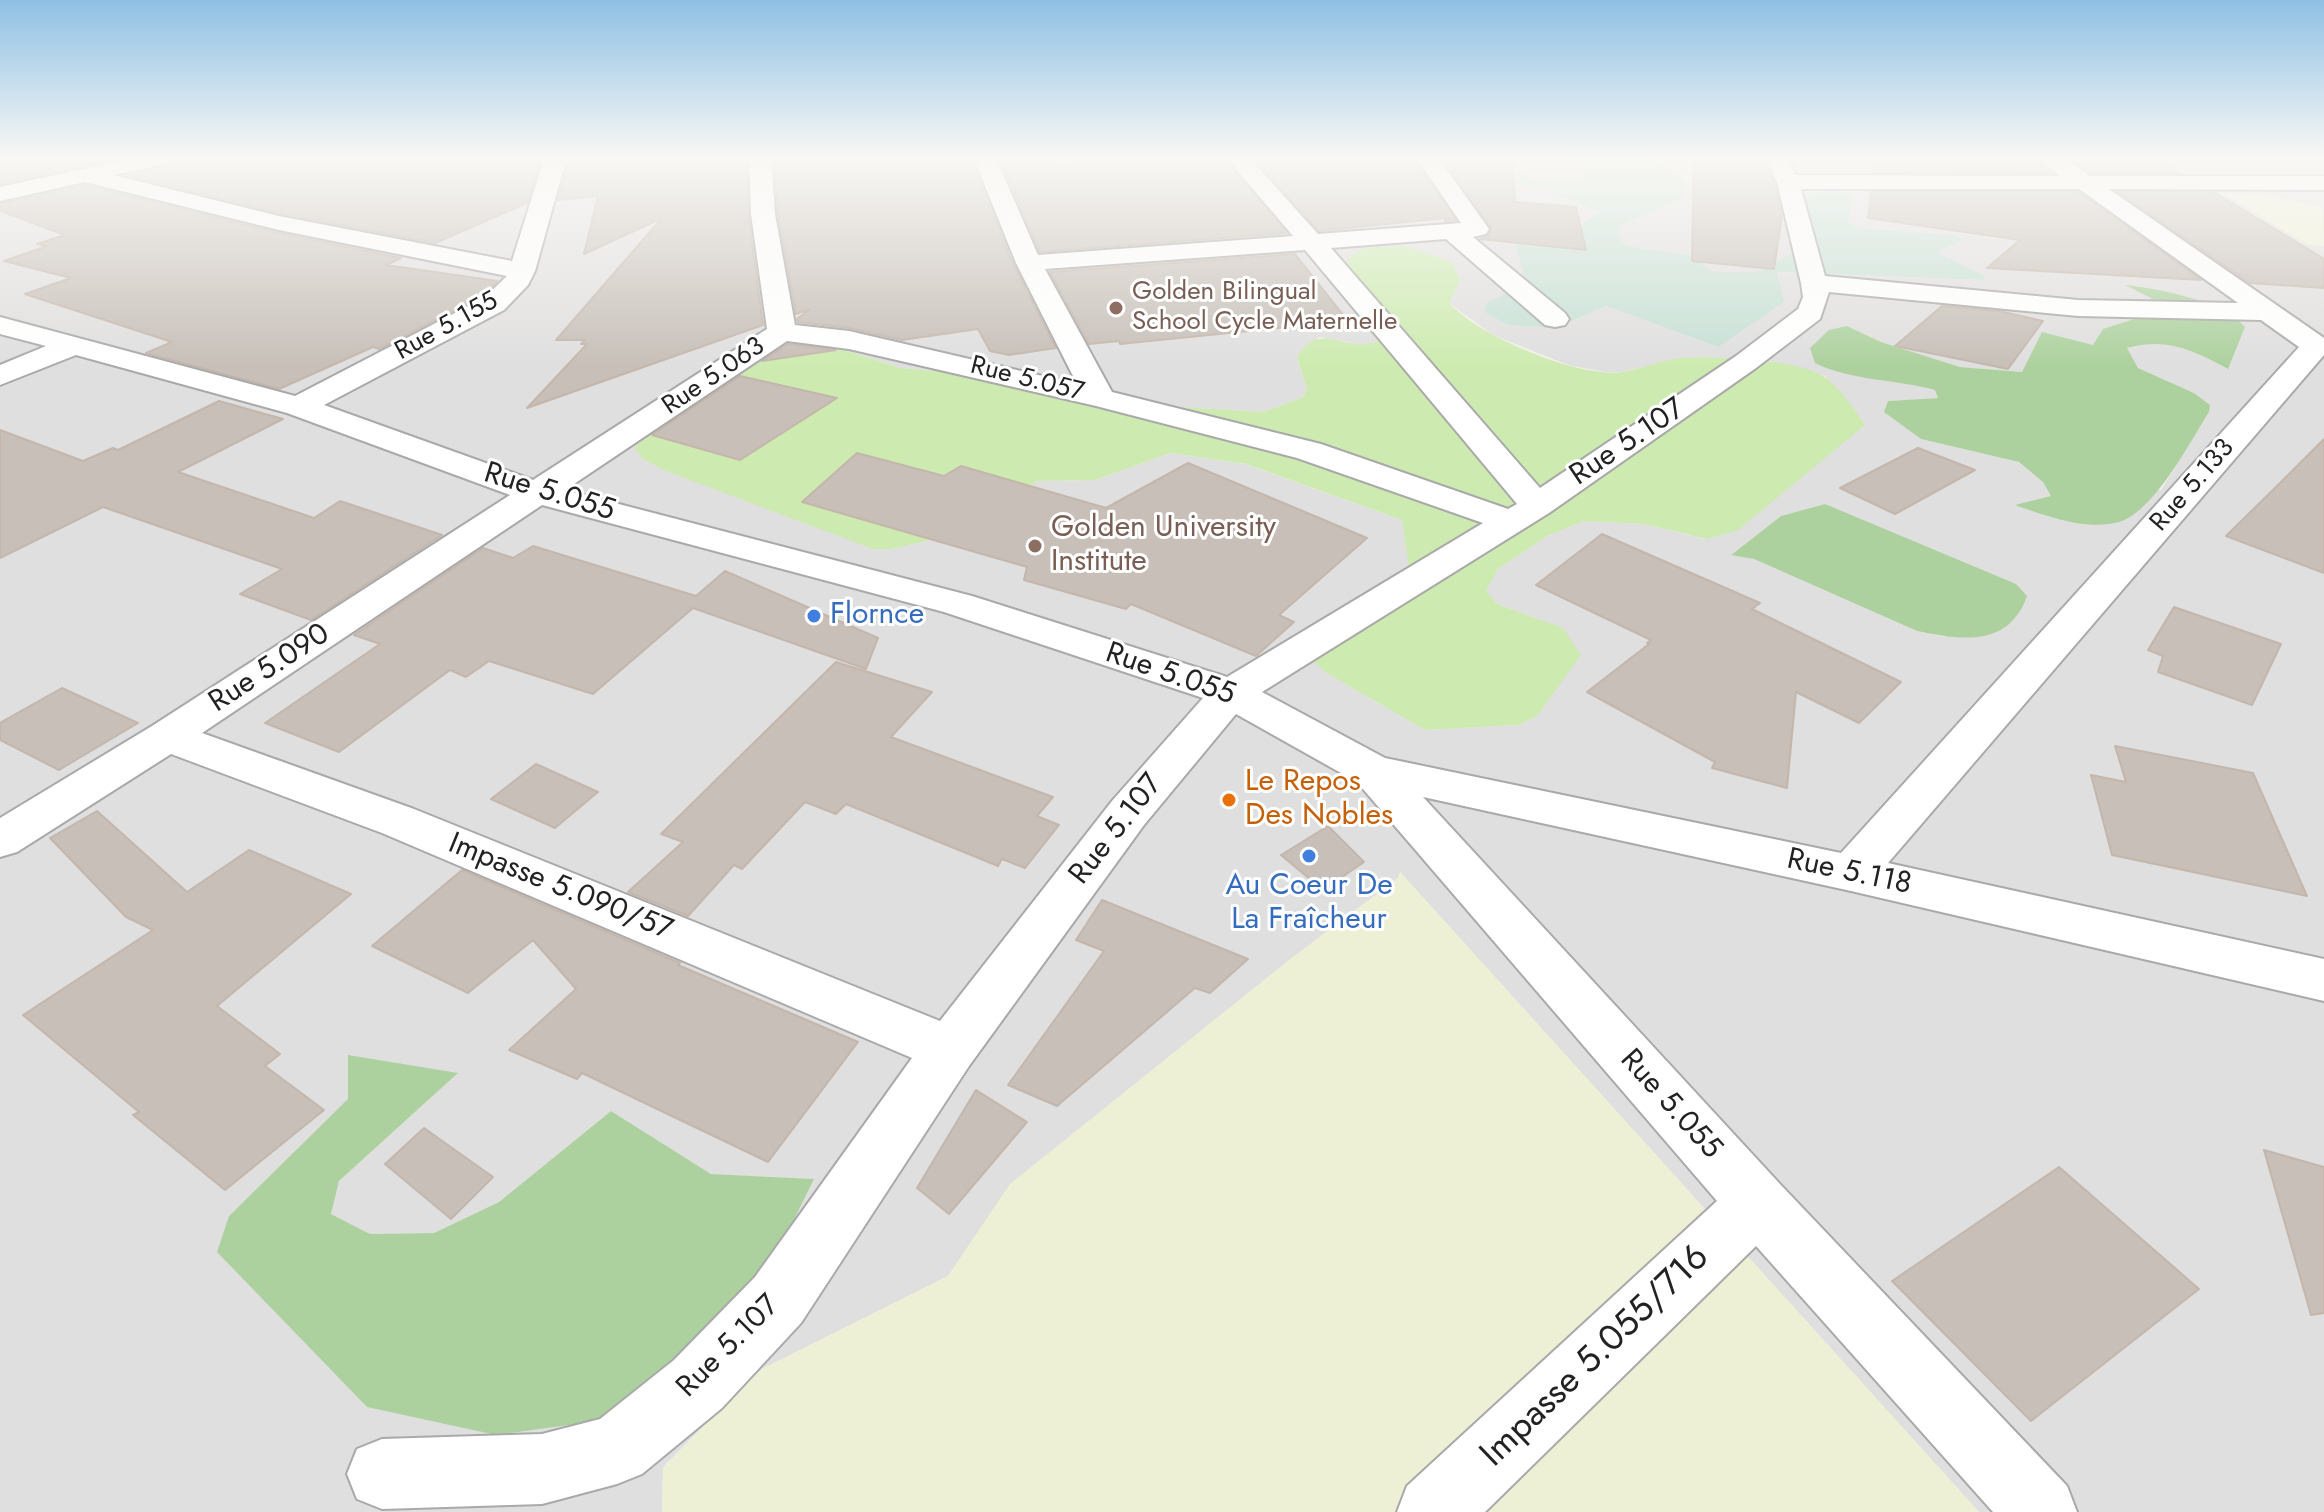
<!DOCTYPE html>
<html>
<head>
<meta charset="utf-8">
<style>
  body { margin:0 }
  canvas { display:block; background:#f2efe9 }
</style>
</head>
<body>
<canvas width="2324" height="1512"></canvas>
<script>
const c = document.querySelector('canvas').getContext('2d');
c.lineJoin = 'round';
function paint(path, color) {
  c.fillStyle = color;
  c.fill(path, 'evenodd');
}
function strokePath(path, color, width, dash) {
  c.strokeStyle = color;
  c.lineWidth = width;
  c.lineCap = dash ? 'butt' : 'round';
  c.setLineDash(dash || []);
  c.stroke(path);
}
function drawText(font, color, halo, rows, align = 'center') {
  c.font = font + ' Jost,sans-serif';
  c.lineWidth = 6;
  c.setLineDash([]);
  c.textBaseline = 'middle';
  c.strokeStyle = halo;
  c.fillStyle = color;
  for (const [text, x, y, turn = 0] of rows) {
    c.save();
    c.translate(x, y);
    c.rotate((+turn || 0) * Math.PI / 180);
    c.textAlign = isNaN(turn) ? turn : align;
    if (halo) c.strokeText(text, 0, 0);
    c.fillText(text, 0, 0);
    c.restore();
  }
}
paint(new Path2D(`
  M0 156H1572L1588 179 1538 181 1495 160 1472 180 1536 187 1600 213 1582 225 1512 229 1526 285 1487 314 1508 325 1556 328 1606 306 1718 347 1776 272 1983 280 1935 252 1955 235 1859 228 1848 223 1845 192 1817 190 1791 254 1756 273H1713L1689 255 1627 246 1621 241 1619 226 1682 199 1670 164 1642 156H2324V1512H1979L1400 872 1398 878 1288 961 1011 1184 948 1276 758 1371 663 1467 662 1512H0ZM2128 286 2245 327 2227 369 2190 348 2149 342 2126 348 2138 368 2194 393 2210 405 2209 412 2161 490 2017 505 2051 496 2044 482 2019 462 1921 439 1889 401 1938 398 1935 390 1905 382 1847 326 1881 342 1960 367 2022 372 2042 333 2093 345 2153 313 2152 298ZM1344 299 1449 303 1493 335 1568 365 1604 372H1621L1679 359 1789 365 1825 376 1865 425 1706 539 1644 524 1584 521 1547 536 1498 569 1485 591 1497 604 1562 628 1537 716 1519 725 1425 730 1328 674 1410 568 1402 520 1245 464 1171 453 1095 480 1037 481 961 533 892 549 643 459 639 450 812 340 900 368 969 374 1080 401 1264 412 1303 397 1307 389 1297 357 1319 337 1367 346 1379 341ZM1825 504 1945 637 1917 631 1754 559 1732 554 1781 516ZM457 1074 339 1181 331 1214 370 1234 434 1233 499 1202 611 1111 711 1174 813 1179 367 1407 229 1216 349 1099Z`), '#e0dfdf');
paint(new Path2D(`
  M2225 194H2263L2323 208 2324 246 2306 244Z
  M1400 872 1979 1512H662L663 1468 758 1371 948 1276 1010 1184 1288 961 1398 878Z`), '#eef0d5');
paint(new Path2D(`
  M1406 246 1452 262 1460 280 1449 303C1479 336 1577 378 1622 372 1642 369 1662 360 1682 358 1713 356 1802 359 1826 378 1842 390 1854 409 1865 425L1738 530 1707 539 1644 524 1584 521 1547 536 1498 569 1486 591 1497 604 1563 628 1581 655 1537 716 1519 725 1425 730 1328 674 1313 661 1311 646 1409 568 1402 520 1246 464 1171 453 1095 480 1037 481 961 533 892 549H873L666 471 643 459 634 448 683 407 795 342 813 340 900 368 969 374 1080 401 1264 412 1303 397 1307 389 1297 357C1321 318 1346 355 1378 341L1344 299 1336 267 1364 248Z`), '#cdebb0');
paint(new Path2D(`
  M2125 285C2160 289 2221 300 2245 327L2228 369C2194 350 2166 337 2127 348L2138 368 2194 393 2210 405 2209 412C2190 442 2154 512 2119 522 2086 531 2046 516 2015 505L2051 496 2043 482 2019 462 1921 439 1884 412 1888 401 1938 398 1935 390C1895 379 1852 381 1815 363L1810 348 1829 330 1847 326 1881 342 1960 367 2022 372 2042 332 2093 345 2103 329 2153 313 2151 298Z
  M1825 504 2016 584 2027 596C2009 648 1960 640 1917 631L1754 559 1731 555 1781 516Z
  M348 1055 458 1073 339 1181 331 1214 370 1234 434 1233 499 1202 611 1111 711 1174 814 1179 754 1300 634 1416 496 1435 367 1407 217 1252 229 1216 348 1099Z`), '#add19e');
paint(new Path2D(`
  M1572 156C1616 156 1654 146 1685 182L1682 199 1619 226 1621 241 1627 246 1689 255 1713 272H1756L1791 254 1795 249 1791 208C1812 194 1828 183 1853 196L1848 223 1859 228 1955 235 1963 240 1936 252 1983 275 1984 280 1777 272 1784 302 1718 347 1606 306 1556 328 1508 325 1487 314 1485 308 1488 302 1526 285 1512 229 1582 225 1599 212 1536 187 1472 180 1443 163 1495 160 1538 181 1587 179Z`), '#c6e0d4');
const building = new Path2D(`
  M0 156H130L0 184Z
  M185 156H542L527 203 435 243 280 213 126 175 180 164Z
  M570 156H746L748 214 763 325 527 408 587 344H581L585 340H556L662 218 584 254 598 196 558 200Z
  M774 156H960L963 163 972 162 1013 264 1056 348 1009 355 990 351 978 329 902 340 849 328 798 322 797 319 810 309 796 314 778 214Z
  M1050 156 1058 167 1132 156H1222L1287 233 1040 252 1000 159Z
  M1252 156H1412L1456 220 1445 221V218L1319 231Z
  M1440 156H1513L1515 202 1576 207 1586 250 1480 239 1489 236 1491 227Z
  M1694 156H1761L1774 183 1782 215 1774 269 1692 261Z
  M1875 156H2033L2052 173 1873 172Z
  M2066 156H2153L2181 173H2091Z
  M85 185 278 233 401 258 386 265 497 281 482 296 379 349 373 347 279 389 146 353 172 342 25 294 71 278 4 261 47 246 37 244 65 235 0 211V204Z
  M1871 192H2078L2201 280 1987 268 2020 240 1868 218Z
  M2119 192H2214L2324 259V288L2250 283Z
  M1295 254 1348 321 1120 344 1119 341 1089 344 1050 272Z
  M1942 306 1999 311 2043 321 2008 369 1895 346Z
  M788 344 836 350 762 361Z
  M740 376 837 398 740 460 652 435Z
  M219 401 283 419 178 472 314 518 340 501 442 535 311 620 240 594 282 569 103 507 0 558V430L83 461 113 448 118 450Z
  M2324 439V573L2226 536 2283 480Z
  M1918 448 1975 470 1895 514 1840 488Z
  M857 453 944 476 961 466 1106 508 1188 463 1367 538 1279 615 1294 622 1256 656 1131 604 1126 609 1024 580 1027 567 802 502Z
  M1602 534 1760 603 1752 609 1901 682 1859 723 1796 692 1787 788 1712 768 1715 762 1587 692 1649 644 1647 643 1651 640 1536 585Z
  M533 546 696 596 725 571 878 638 866 669 693 608 593 694 489 661 466 677 450 670 339 752 265 723 380 644 354 635 483 548 513 558Z
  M2174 607 2281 644 2252 705 2158 672 2163 656 2148 650Z
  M836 662 932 692 891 737 1053 797 1037 816 1059 825 1025 868 1002 859 998 866 846 804 836 814 805 802 742 869 734 865 688 916 628 892 683 842 661 834Z
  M62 688 138 723 59 770 0 740V723Z
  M2115 746 2253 773 2307 896 2112 855 2091 775 2126 782Z
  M536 764 598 792 555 828 491 799Z
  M97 811 187 892 249 850 351 894 217 1006 280 1054 265 1066 324 1110 225 1190 133 1115 139 1112 23 1015 153 930 126 917 50 838Z
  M1328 826 1364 862 1323 890 1281 855Z
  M462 870 680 963 678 965 858 1042 768 1162 582 1073 577 1079 509 1050 576 989 533 940 468 993 372 946Z
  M1102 900 1248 959 1210 993 1195 988 1057 1106 1008 1085 1104 951 1076 940Z
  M976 1090 1027 1122 949 1214 917 1188Z
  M424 1128 493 1177 451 1219 385 1164Z
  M2264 1150 2324 1167V1313L2311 1315Z
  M2059 1167 2199 1289 2031 1421 1892 1281Z`);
paint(building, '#c7bfb8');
strokePath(building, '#c4b6ab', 2);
const minor = new Path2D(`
  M143 156H182L179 161 113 175 279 216 512 261 545 156H567L535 271 528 285 504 310 324 405 533 480 767 329 751 214 749 156H771L775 214 795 325 849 331 1077 384 1016 263 973 156H995L1038 255 1293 236 1225 156H1248L1318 234 1461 223 1415 156H1437L1489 229 1486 234 1473 237 1565 313 1569 319 1565 325 1555 327 1545 325 1446 239 1331 248 1540 488 1736 356 1798 309 1803 297 1801 283 1777 182 1764 156H1786L1796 175 2060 176 2036 156H2061L2090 176H2324V190L2109 189 2324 338V355L1888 863 2324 959V1001L1851 891 1423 797 1779 1183 2067 1486 2077 1512H1993L1756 1246 1485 1512H1397L1407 1486 1717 1201 1357 782 1236 714 1144 825 969 1066 801 1323 722 1408 642 1474 617 1484 542 1504 382 1509 357 1499 347 1474 357 1449 382 1439 542 1434 600 1419 674 1360 755 1277 912 1058 382 833 171 754 17 852 0 857V818L152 726 510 495 287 413 76 355 0 385V365L46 346 0 334V317L295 396 484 298 507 276 279 230 85 182 0 201V187ZM1801 189H2079L2238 303 2078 300 1825 276ZM1305 250 1517 504 1508 509 1321 444 1112 392 1045 269ZM1829 292 2078 316 2261 320 2299 347 1841 853 1385 758 1262 692 1549 513 1756 368 1820 319ZM787 341 849 349 1096 406 1297 458 1483 523 1227 677 972 596 565 490ZM542 505 944 612 1203 698 1112 801 940 1021 414 809 202 733Z`);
strokePath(minor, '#a9a9a9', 4);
paint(minor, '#fff');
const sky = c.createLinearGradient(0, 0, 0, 367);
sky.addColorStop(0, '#8fc0e4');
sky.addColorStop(0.43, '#f9f8f5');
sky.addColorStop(1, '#f9f8f500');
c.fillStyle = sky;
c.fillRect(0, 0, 2324, 367);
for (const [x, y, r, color] of [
  [1116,308,8,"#8d6e63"],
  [1035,546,8,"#8d6e63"],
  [814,616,8,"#3f7fe0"],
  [1229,800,8,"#e8710a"],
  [1309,856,8,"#3f7fe0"]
]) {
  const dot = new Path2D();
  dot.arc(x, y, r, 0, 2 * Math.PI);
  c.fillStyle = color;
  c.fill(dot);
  strokePath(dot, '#fff', 3);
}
drawText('26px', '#785e54', '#fff', [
  ["Golden Bilingual",1132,293],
  ["School Cycle Maternelle",1132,323]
], 'left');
drawText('26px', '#222', '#fff', [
  ["Rue 5.155",447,327,-29],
  ["Rue 5.063",714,377,-34],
  ["Rue 5.057",1027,380,14],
  ["Rue 5.133",2193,486,-49]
]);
drawText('30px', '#222', '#fff', [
  ["Rue 5.107",1628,443,-34],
  ["Rue 5.055",549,493,17],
  ["Rue 5.090",270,669,-33],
  ["Rue 5.055",1170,675,19],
  ["Rue 5.107",1117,830,-52],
  ["Rue 5.118",1849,873,12],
  ["Impasse 5.090/57",560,888,22],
  ["Rue 5.055",1670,1105,48],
  ["Rue 5.107",729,1347,-45]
]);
drawText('30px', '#785e54', '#fff', [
  ["Golden University",1051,529],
  ["Institute",1051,563]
], 'left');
drawText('30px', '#366cbe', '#fff', [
  ["Flornce",830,616],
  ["Au Coeur De",1309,887,"center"],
  ["La Fraîcheur",1309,921,"center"]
], 'left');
drawText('30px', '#c56008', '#fff', [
  ["Le Repos",1245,783],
  ["Des Nobles",1245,817]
], 'left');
drawText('36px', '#222', '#fff', [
  ["Impasse 5.055/716",1596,1357,-44]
]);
</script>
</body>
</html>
